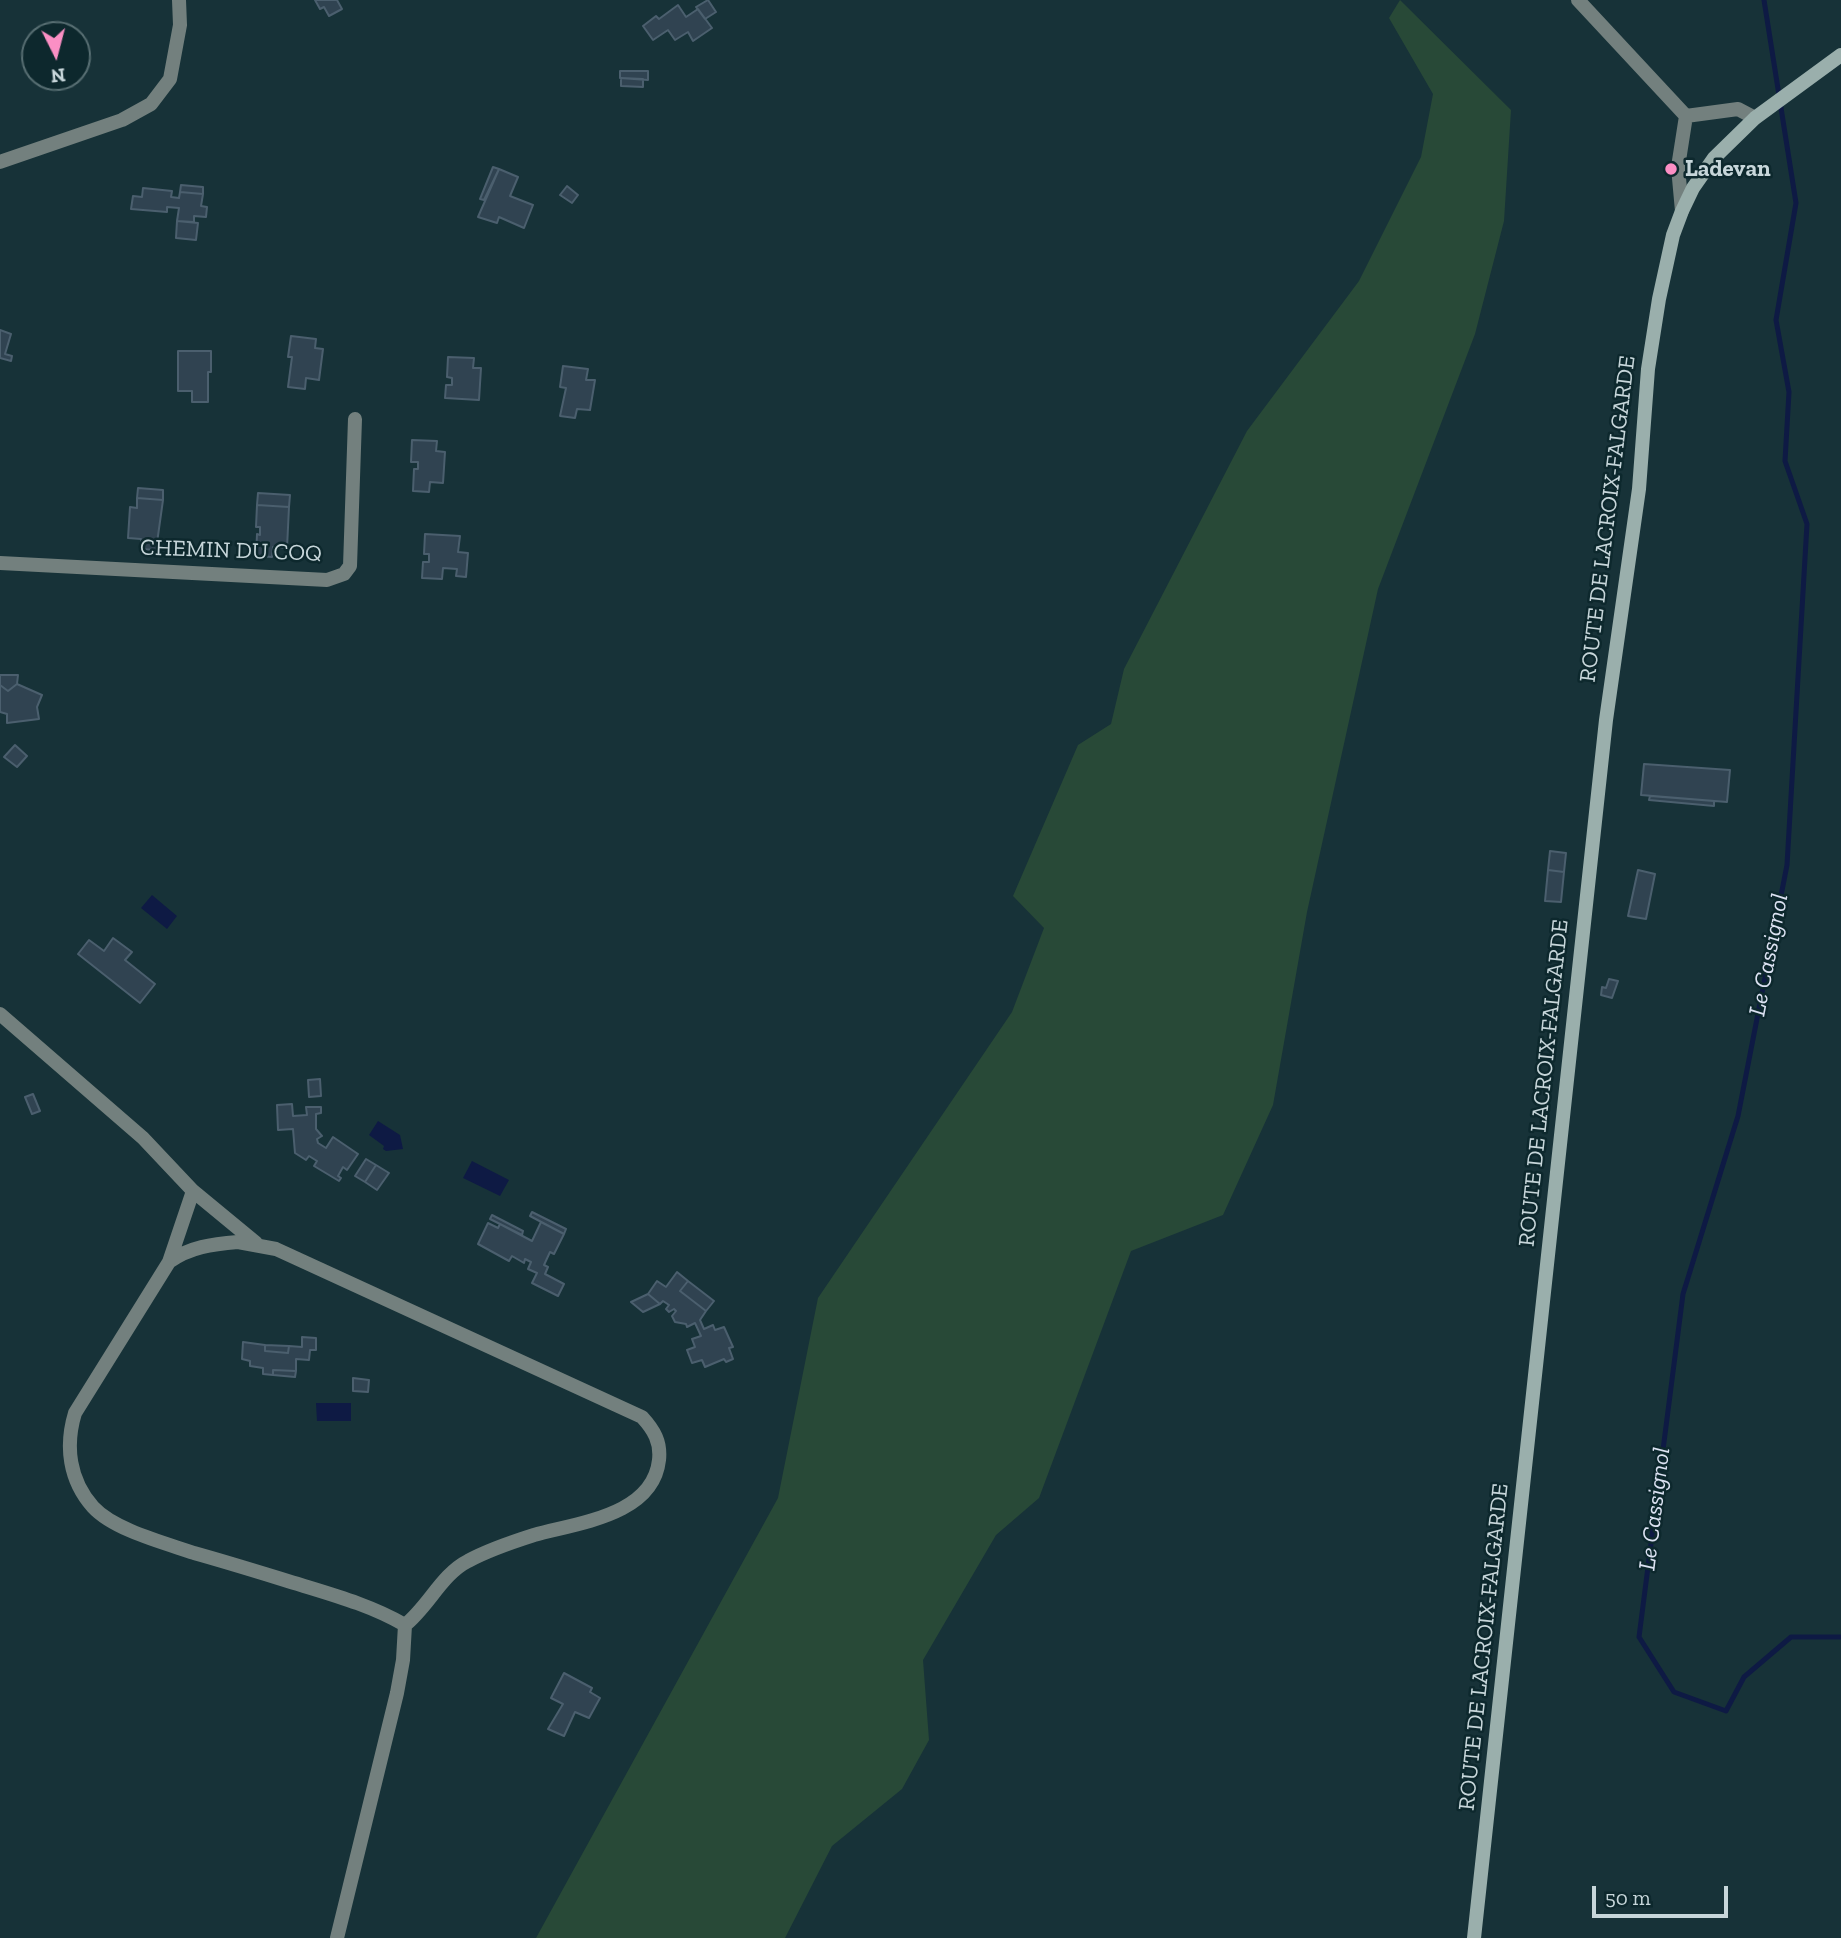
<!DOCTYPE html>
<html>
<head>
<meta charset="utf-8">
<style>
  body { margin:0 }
  #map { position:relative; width:1841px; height:1938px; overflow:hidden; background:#173238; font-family:"Zilla Slab",serif }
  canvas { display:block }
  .north { position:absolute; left:21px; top:21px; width:70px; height:70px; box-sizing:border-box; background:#0d282d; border:2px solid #576e72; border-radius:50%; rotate:174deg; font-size:19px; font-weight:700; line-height:28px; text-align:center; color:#c7d6da }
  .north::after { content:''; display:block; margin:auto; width:24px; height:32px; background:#fb8fc4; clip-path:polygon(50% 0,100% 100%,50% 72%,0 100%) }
  .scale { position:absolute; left:1592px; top:1886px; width:136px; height:32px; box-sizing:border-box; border:4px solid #c7d6da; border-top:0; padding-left:9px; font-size:21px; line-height:24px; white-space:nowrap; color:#c7d6da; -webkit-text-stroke:5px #0d282d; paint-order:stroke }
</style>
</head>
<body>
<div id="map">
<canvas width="1841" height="1938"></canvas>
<div class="north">N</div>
<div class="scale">50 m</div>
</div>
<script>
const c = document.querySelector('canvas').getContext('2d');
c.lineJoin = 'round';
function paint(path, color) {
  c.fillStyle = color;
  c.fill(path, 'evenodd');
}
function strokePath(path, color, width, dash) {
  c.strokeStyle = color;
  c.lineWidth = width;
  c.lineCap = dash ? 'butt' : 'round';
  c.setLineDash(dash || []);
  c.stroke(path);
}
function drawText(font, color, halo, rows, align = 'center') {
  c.font = font + ' "Zilla Slab",serif';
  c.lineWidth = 5;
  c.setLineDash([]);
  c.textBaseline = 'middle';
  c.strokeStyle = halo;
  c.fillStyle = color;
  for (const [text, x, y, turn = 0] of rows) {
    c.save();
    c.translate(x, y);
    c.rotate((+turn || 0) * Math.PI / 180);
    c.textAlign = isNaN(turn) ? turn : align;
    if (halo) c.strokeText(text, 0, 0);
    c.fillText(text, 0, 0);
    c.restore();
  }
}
paint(new Path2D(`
  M1400 0 1511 110 1504 221 1475 334 1378 589 1307 912 1273 1105 1223 1215 1131 1251 1039 1498 996 1535 923 1660 929 1740 902 1789 832 1846 785 1938H536L778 1498 818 1298 1012 1012 1044 928 1013 896 1078 745 1111 724 1124 669 1247 431 1359 281 1421 157 1433 94 1389 18Z`), '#284937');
paint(new Path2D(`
  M152 895 177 916 167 929 141 908Z
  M378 1121 400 1135 403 1149 386 1151 383 1149 384 1146 369 1135Z
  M472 1161 509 1180 500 1196 463 1178Z
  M316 1403H351V1421H317Z`), '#0e1a44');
strokePath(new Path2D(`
  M1764 0 1796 203 1776 320 1789 392 1785 461 1807 524 1787 865 1738 1116 1683 1294 1639 1637 1674 1692 1726 1711 1744 1677 1791 1637H1841`), '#0e1a44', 5);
const building = new Path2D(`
  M315 0H337L342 9 329 16 324 7 320 9Z
  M708 0 716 12 705 19 696 7Z
  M678 5 686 17 698 9 712 28 693 41 688 32 675 40 668 30 653 40 643 26 656 16 659 19Z
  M620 71H648V80L620 78Z
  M621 78 643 79V87L621 86Z
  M493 167 499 169 484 200 480 199Z
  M499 169 518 177 510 196 533 205 524 228 499 217 497 223 478 217Z
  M181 185 203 187V194L180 192Z
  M567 186 578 195 572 203 560 195Z
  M143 188 172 191 171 197 179 198 180 192 203 194 201 206 207 207 206 217 194 216V222L177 221 179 208 167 207V212L131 209 133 196 142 197Z
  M177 221 198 223 196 240 176 238Z
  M0 330 11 334 5 354 12 356 11 361 0 358Z
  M291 336 316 339 315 348 323 349 319 380 306 378 305 389 288 387 292 357H288Z
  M178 351H211V372H208V402H192V391H178Z
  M448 357 474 358 473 368H481L479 400 445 398 446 385H452V378L447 377Z
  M563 366 588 369 586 380H595L590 410 577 409 575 418 560 416 566 388 560 387Z
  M412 440 437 441 436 451 445 452 443 483 430 482 429 492 413 491 414 469H418V462H411Z
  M138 488 163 490V500L137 498Z
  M258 493 290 495 289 507 257 505Z
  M137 498 163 500 156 550 141 549V539L128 538 130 507 137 508Z
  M257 505 289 507 287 548 273 547 272 557 256 556 257 534 260 535V527H256Z
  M425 534 460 536 458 552 468 553 466 577 456 576 457 569 443 568 442 579 422 578 423 562H429V554H424Z
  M0 675H18L17 684 8 691 0 685Z
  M17 684 42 695 37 707 39 719 7 723V714L0 712V685L8 691Z
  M15 745 27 756 17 767 4 757Z
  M1644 764 1730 770 1727 802 1641 795Z
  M1650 796 1714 801V806L1649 800Z
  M1550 851 1566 853 1564 872 1548 870Z
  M1548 870 1564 872 1561 902 1545 901Z
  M1638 870 1655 874 1646 919 1628 916Z
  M113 938 132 952 125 960 155 984 140 1003 78 954 89 940 104 951Z
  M1609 979 1618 981 1612 998 1601 995 1602 987 1606 988Z
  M320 1079 321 1096 309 1097 308 1080Z
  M33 1094 40 1111 32 1114 25 1097Z
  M292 1104 293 1116 307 1115 306 1107H321V1113L316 1114V1129L322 1136 317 1139 318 1143 326 1148 333 1137 358 1154 347 1170 343 1167 338 1176 341 1178 339 1181 314 1166 317 1161 309 1156 306 1160 295 1153 293 1129 278 1130 277 1105Z
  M366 1159 376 1165 365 1182 355 1176Z
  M376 1165 389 1173 377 1190 365 1182Z
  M532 1212 566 1229 564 1234 530 1216Z
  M492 1215 523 1231 522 1235 490 1219Z
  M541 1222 564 1234 554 1254 550 1252 544 1265 548 1267 545 1274 564 1284 558 1296 532 1283 537 1273 528 1269 531 1262 525 1259 524 1263 512 1256 509 1261 478 1244 488 1223 498 1228 500 1224 532 1241Z
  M677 1272 688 1281 680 1291 706 1311 700 1320 704 1329 713 1325 715 1330 724 1327 733 1347 729 1348 733 1359 726 1362 724 1359 705 1367 702 1360 692 1363 687 1350 695 1347 692 1339 701 1336 695 1323 687 1327 686 1324 675 1322 672 1316 676 1311 674 1309 669 1312 666 1309 669 1305 663 1301 660 1304 648 1294 657 1281 666 1287Z
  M688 1281 714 1301 706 1311 680 1291Z
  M648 1294 660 1304 643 1312 631 1302Z
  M302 1337 316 1338V1350H310L309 1360 296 1359V1371L273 1370V1375L263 1374V1368L250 1366V1361L242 1359 243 1342 265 1345V1351L288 1353 289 1346 302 1347Z
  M265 1345 289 1346 288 1353 265 1351Z
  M273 1370 296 1371 295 1377 273 1375Z
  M353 1378 369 1380 368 1392 353 1391Z
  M564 1673 592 1688 590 1692 600 1698 589 1718 575 1712 564 1736 548 1729 563 1704 551 1698Z`);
paint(building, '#304351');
strokePath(building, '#4b5f6e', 2);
strokePath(new Path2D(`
  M1578 0 1686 116
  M1686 116 1738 109 1755 118
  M0 162 122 120 151 104 170 79 180 25 179 0
  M1682 211 1678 167 1686 116
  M0 563 327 580 344 574 350 566 355 419
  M0 1014 143 1138 193 1191 256 1243
  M238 1242 276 1249 642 1417C654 1430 661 1442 659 1460 653 1516 576 1523 534 1535 512 1542 488 1550 468 1561 442 1574 428 1607 405 1625 372 1606 337 1596 301 1585 265 1574 230 1563 194 1553 165 1543 114 1530 93 1507 69 1480 65 1446 75 1413L169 1262C189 1247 213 1244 238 1242Z
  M169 1262 193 1191
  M337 1938 397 1693 403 1660 405 1625`), '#73807e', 14);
strokePath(new Path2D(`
  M1474 1938 1606 720 1639 489 1648 369 1659 299 1673 235 1682 211 1693 188 1714 158 1755 118 1841 55`), '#9aafac', 14);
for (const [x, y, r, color] of [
  [1671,169,7,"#fb8fc4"]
]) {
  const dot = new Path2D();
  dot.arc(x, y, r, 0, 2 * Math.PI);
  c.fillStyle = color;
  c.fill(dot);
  strokePath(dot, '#0d282d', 2.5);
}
drawText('bold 23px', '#c7d6da', '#0d282d', [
  ["Ladevan",1685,169]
], 'left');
drawText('23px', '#c7d6da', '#0d282d', [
  ["ROUTE DE LACROIX-FALGARDE",1608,519,-83],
  ["CHEMIN DU COQ",231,551,2],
  ["ROUTE DE LACROIX-FALGARDE",1544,1083,-84],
  ["ROUTE DE LACROIX-FALGARDE",1484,1647,-84]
]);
drawText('italic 24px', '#dce2f2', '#0d282d', [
  ["Le Cassignol",1769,955,-79],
  ["Le Cassignol",1655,1509,-83]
]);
</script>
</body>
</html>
